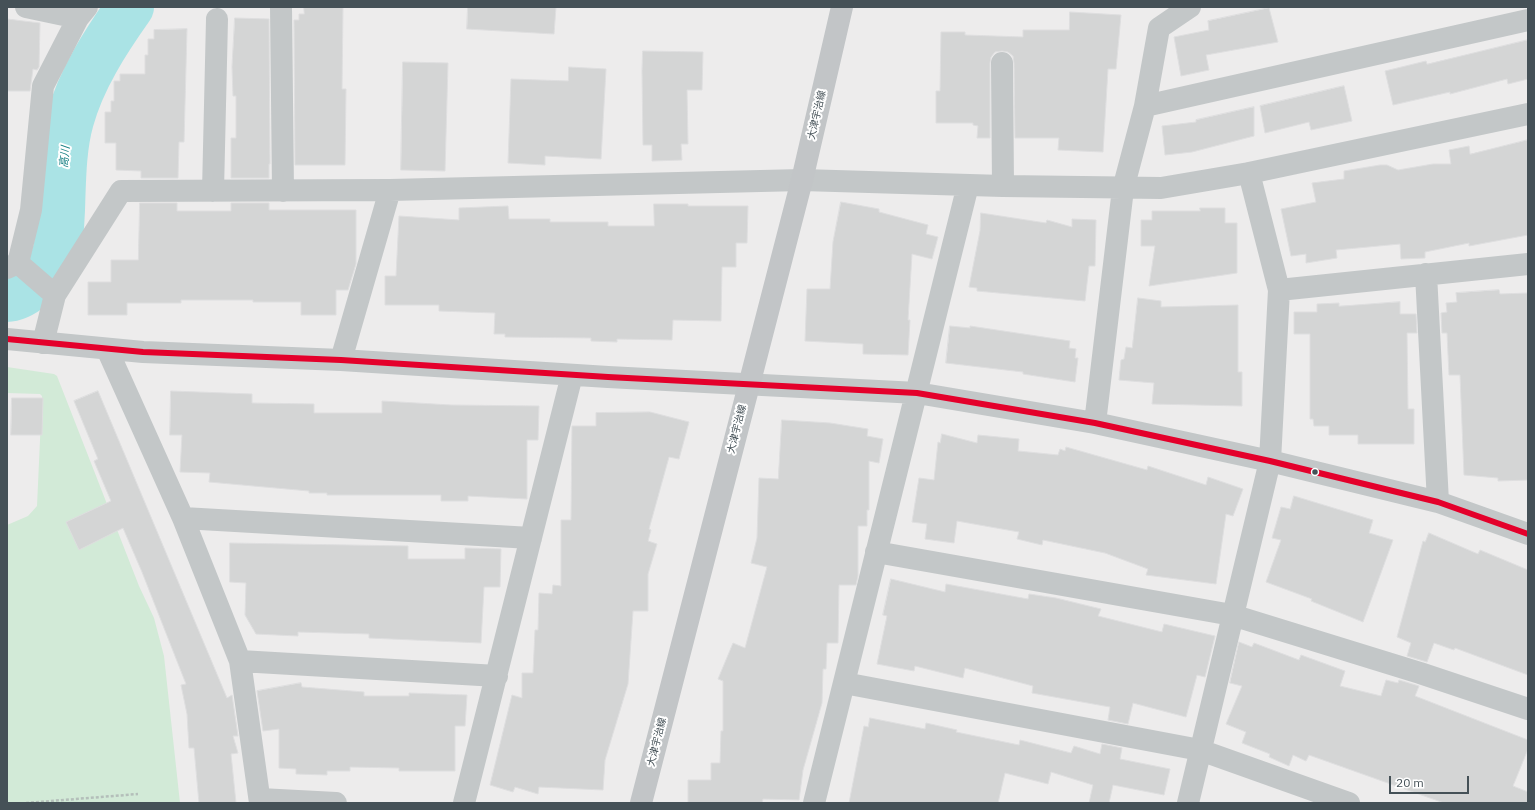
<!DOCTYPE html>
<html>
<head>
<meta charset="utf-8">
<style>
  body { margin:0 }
  #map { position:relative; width:1535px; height:810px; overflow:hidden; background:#edecec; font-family:"IBM Plex Sans",sans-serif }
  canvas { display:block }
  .frame { position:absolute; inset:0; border:8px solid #455157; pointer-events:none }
  .scale { position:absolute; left:1389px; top:776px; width:80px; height:18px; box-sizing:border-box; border:2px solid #455157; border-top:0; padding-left:5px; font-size:12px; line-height:14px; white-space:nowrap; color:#455157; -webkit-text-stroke:3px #fff; paint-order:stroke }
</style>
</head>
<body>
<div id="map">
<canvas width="1535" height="810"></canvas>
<div class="frame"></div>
<div class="scale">20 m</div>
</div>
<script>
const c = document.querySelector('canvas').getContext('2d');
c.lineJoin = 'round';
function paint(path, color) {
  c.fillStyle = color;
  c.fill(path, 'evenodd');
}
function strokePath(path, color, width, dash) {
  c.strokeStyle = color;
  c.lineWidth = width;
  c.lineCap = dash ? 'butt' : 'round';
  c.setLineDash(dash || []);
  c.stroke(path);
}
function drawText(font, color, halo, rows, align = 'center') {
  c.font = font + ' "IBM Plex Sans","Noto Sans JP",sans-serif';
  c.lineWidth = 4;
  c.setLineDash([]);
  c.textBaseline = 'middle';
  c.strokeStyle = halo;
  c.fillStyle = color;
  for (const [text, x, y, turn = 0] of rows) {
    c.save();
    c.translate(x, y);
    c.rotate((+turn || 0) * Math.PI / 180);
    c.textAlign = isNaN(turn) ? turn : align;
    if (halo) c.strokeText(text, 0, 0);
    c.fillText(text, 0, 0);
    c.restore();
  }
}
paint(new Path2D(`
  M7 367 54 374 57 376 139 586 154 618 164 656 180 803H7V525L28 516 37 506 42 396 40 394 7 393Z`), '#d2ead7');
strokePath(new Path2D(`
  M7 298C23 298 46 276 53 262 60 247 60 226 61 210 62 181 62 148 70 120 81 79 106 41 130 7`), '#aae3e5', 48);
const building = new Path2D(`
  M304 7H343L342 89H346L345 165H295L294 20H299V14H304Z
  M468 7H556L554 34 467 29Z
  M1269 8 1278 42 1206 55 1209 70 1181 76 1174 37 1209 30 1208 21Z
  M1070 12 1121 15 1116 69H1108L1103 152 1058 150 1059 138H1015L1014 63 1013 56 1008 52 1002 51 995 52 991 57 990 63V138H977L978 126 973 125V123H936V91H940L941 32H965V35L1023 37V30H1069Z
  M235 18 269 19 270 164H269V178H231V138H236V96H233L232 67Z
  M7 19 40 23 39 67 37 70 33 69 30 91H7Z
  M187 29 184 142H179L178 178H141V171L116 170V143H105V112H111V101H114V81H120V74H145V55H148V39H154V30Z
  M1528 40V79L1508 84 1507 79 1450 94V92L1393 105 1385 71 1426 61 1427 64Z
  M643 51 703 52 702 90H687L688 144H681L682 160 652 161V145H643L642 71Z
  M403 62 448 63 445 171 401 170Z
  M569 67 606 69 601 159 545 156V165L508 163 511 79 568 81Z
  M1344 86 1352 121 1311 130 1309 122 1265 133 1260 106Z
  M1254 107V136L1192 152 1165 155 1162 126 1196 122V120Z
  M1528 140V235L1469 246V243L1425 252V258L1401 259 1400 244 1336 250 1337 258 1306 263V254L1291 256 1281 209 1316 202 1312 183 1344 179V171L1380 165H1387L1398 170 1433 164H1451L1449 150 1469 146 1470 154Z
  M841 202 879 209V212L928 225 926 234 938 237 932 259 912 254 908 320H910L908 355 863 354V344L805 341 807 289H830L833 242Z
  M140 203H177V211H231V203H269V210H356V264L348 290H336V315H301V302H253V300H181V303H127V315H88V282H111V260H138Z
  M654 204H688V206H748L747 243H736V267H722L721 321 673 320 672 340 617 339V342L591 341V338L505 337V334H494L495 313 439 311V305H385V276H396L399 216 459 220V208L508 206 509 219H550V222H608V226H654Z
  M1200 208H1225V223H1237V273L1149 286 1155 246H1141V220H1152V211H1200Z
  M981 213 1046 223 1047 220 1072 227V219L1096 220 1095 266H1089L1085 301 977 291V288L969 287 980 231Z
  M1499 290 1500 294 1528 293V480L1498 481V478L1464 475 1460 375H1449L1447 333H1442L1441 313 1447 312 1446 303 1457 302 1456 293Z
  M1138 298 1161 301V307L1238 305V372H1242V406L1152 404 1154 383 1119 380 1121 360 1124 359 1126 347 1132 348Z
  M1400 302V314H1416L1417 333H1407L1408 409H1414V444H1358V435H1329V426H1314L1313 419H1310V334H1294V312H1317V304L1339 303V306Z
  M950 326 970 328V326L1070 341 1069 348 1076 349 1075 358H1078L1075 382 1023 374V372L946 363Z
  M98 391 227 698 232 695 238 736H233L238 753 231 754 236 803H199L194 748H189L187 714 181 685 186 684 142 572 123 528 79 550 66 522 111 501 94 461 98 459 74 401Z
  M171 391 252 394V403L314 404V413H382V401L451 405 539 406 538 440H527V499L468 496V501H441V495H327V493H309V491L209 482 210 473 180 472 182 435H170Z
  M12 398H43L42 435H11Z
  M650 412 689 422 679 459 669 457 649 529 651 530 648 541 657 544 648 574V611H633L628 684 605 760 603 790 539 787 538 794 515 787 513 792 490 785 512 695 522 698V673H533L535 630H538L539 593 552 594 553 585 561 586V520H571L572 426H596V413Z
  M782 420 830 423 868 429 867 436 883 439 879 463 869 461V510H867V526H858V576L856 585H839L838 643H827L826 669H823L822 703 803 770 799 800 763 799 762 803H688V780H711V763H720L721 731H723V681L718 679 733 643 745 648 767 567 751 563 757 538 759 478 778 479Z
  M942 434 977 443 978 435 1019 439 1018 451 1058 455 1060 449 1065 451 1066 447 1147 470 1148 466 1206 485 1208 477 1243 489 1233 516 1226 514 1216 584 1146 575 1148 569 1105 553 1043 540 1042 545 1017 539 1019 532 957 521 954 543 925 539 927 524 912 522 919 478 934 480 938 442 940 443Z
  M1294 496 1373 520 1369 533 1393 540 1363 622 1311 601 1312 599 1266 582 1281 540 1272 538 1281 507 1290 509Z
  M1429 533 1478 554 1480 550 1528 570V675L1455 648 1454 650 1434 643 1427 662 1407 656 1411 643 1397 637 1423 541 1425 542Z
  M230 543 408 546V559H465V548L501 549 500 587H484L481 643 369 638V634L298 632V636L256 634 245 615 246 583 230 582Z
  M891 579 945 592 946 584 1028 599 1029 594 1056 598 1101 609 1098 616 1162 632 1164 624 1215 636 1205 677 1197 675 1186 717 1133 703 1128 724 1108 720 1110 707 1032 693 1033 686 965 668 963 678 915 666 914 671 877 664 887 616 883 615Z
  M1239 642 1252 647 1254 643 1299 660 1301 655 1345 671 1340 686 1381 696 1386 680 1398 683 1399 680 1419 686 1415 696 1528 740V749L1513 786 1528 792V803H1444L1309 755 1306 761 1293 755 1289 766 1269 757 1270 754 1242 743 1246 732 1226 724 1242 686 1230 683Z
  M301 683 302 687 364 692V696H409V693L467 695 465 726H455V771H399V768L350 767V771H327V775L296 774V769L279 768V729L263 731 257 691Z
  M870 718 925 729 926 723 957 730 956 732 1019 745 1020 740 1071 753 1074 746 1100 754 1102 744 1122 748 1120 759 1170 769 1164 795 1113 785 1109 803H1089L1093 785 1051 772 1048 784 1005 773 998 803H849L864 726 868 727Z`);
paint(building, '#d4d5d5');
strokePath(building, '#dededf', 1);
strokePath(new Path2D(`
  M26 803 138 794`), '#b4bfba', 2.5, [3, 2]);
strokePath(new Path2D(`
  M26 7 78 18
  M281 7 283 191
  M1002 63 1003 186
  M1145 106 1528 20
  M213 191 217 19
  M18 263 55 295
  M7 268 18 263 31 210 43 86 78 18 87 7
  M1426 274 1438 502
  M1279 290 1528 264
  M7 339 143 352 341 360 608 377 917 393 1095 423 1270 461 1438 502 1528 534
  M43 343 55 295 121 191 390 190 802 180 1003 186 1161 188 1249 173 1528 114
  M107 349 183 518 240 661 260 803
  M341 360 390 190
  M1095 423 1123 189 1145 106 1159 28 1190 7
  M183 518 531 538
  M876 552 1232 615 1420 673 1528 709
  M240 661 497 676
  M844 683 1200 750 1349 803
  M260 799 336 803
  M464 803 572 375
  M814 803 968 185
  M1188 803 1270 461 1279 290 1249 173`), '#c3c7c8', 22);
strokePath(new Path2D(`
  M641 803 802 180 842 7`), '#c2c5c7', 22);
strokePath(new Path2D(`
  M7 339 143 352 341 360 608 377 917 393 1095 423 1270 461 1438 502 1528 534`), '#e4002b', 6);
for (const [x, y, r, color] of [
  [1315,472,3.5,"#455157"]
]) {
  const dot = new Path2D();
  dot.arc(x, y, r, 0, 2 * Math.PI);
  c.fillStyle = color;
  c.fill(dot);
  strokePath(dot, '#fff', 1.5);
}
drawText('10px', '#455157', '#fff', [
  ["大津宇治線",817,115,-77],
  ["大津宇治線",737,429,-76],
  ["大津宇治線",657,742,-76]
]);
drawText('italic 11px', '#177f83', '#fff', [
  ["高川",65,157,-85]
]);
</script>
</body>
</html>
